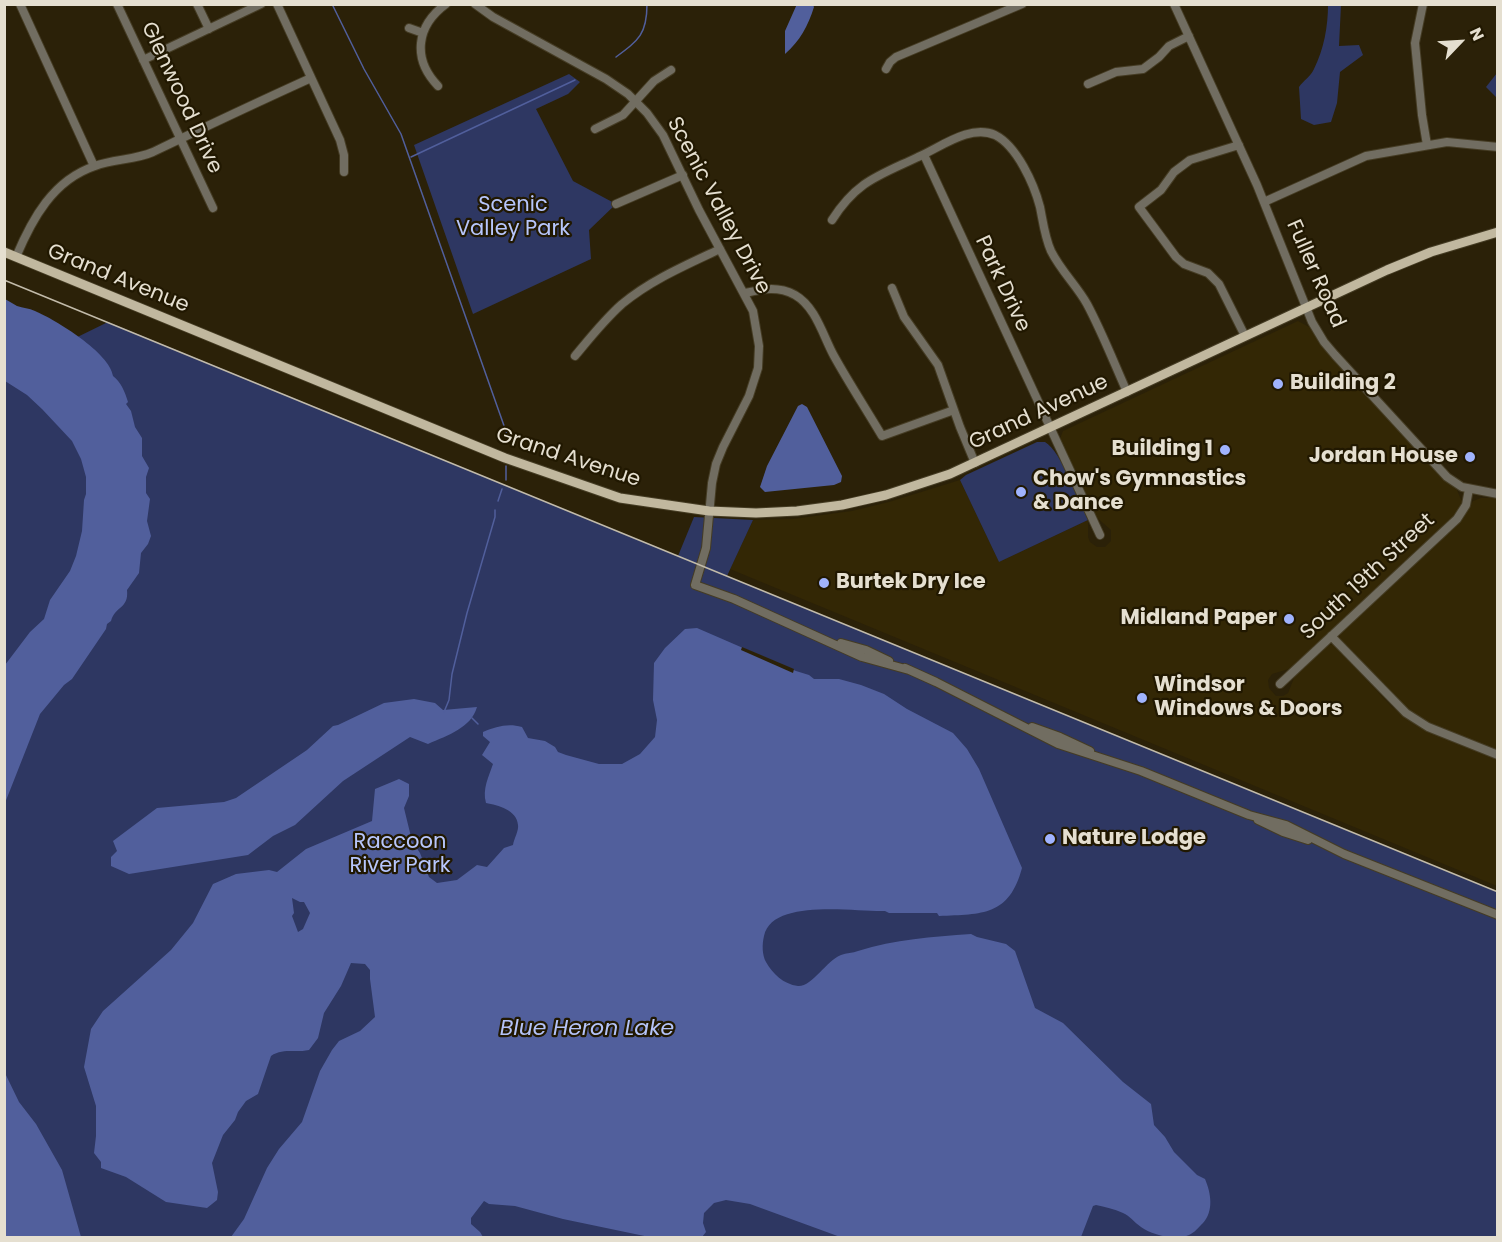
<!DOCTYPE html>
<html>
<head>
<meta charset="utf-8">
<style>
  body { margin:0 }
  #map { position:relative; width:1502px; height:1242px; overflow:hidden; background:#2b2108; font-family:Poppins,sans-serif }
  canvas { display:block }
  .frame { position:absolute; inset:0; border:6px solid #e5dfd0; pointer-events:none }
  .north { position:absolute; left:1430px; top:12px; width:60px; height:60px; -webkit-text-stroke:4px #211801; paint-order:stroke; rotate:65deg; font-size:16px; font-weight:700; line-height:24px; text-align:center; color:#e5dfd0 }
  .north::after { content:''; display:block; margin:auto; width:21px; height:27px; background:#e5dfd0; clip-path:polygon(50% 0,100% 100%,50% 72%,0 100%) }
</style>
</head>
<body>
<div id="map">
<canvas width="1502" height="1242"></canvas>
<div class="frame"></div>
<div class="north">N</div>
</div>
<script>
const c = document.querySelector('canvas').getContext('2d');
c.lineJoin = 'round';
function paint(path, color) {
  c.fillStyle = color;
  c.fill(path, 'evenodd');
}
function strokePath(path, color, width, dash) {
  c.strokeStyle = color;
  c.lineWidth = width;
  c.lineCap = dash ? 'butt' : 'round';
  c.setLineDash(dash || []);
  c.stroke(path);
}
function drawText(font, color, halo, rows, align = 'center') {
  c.font = font + ' Poppins,sans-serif';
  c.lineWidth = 4.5;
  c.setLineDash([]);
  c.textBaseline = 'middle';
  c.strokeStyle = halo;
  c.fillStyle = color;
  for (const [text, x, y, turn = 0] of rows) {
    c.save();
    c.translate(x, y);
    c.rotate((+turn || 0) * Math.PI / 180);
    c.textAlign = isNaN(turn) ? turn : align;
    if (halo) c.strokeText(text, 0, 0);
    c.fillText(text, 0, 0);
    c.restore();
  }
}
paint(new Path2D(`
  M1298 321 1309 327 1324 347 1445 480 1457 490 1462 502 1460 510 1454 517 1292 668 1272 674 1268 680 1269 688 1276 696H1283L1288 693 1296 673 1326 646 1333 644 1392 707 1409 720 1427 731 1497 759V886L730 569 753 520 793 519 852 511 889 502 960 480 999 562 1088 520V537L1090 542 1097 547H1105L1111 541V530L1095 516 1061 443V436L1063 431Z
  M1481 498H1497V751L1431 725 1406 709 1339 638 1341 632 1459 523 1473 501Z`), '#332705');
paint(new Path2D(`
  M1328 5H1341L1339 46 1359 45 1363 55 1340 72 1337 103 1331 122 1314 125 1301 119 1299 87C1303 81 1311 76 1314 69 1324 49 1328 26 1328 5Z
  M1497 73V98L1486 87Z
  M569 74 580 82 568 94 536 109 573 181 616 204 589 230 591 259 473 314 414 145Z
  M108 322 678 556 694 517 753 520 727 576 1497 892V1237H67L5 1106 4 747 117 595 57 347Z
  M4 363 22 374 96 471 103 517 55 613 4 670Z
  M1037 442H1045C1061 451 1080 502 1088 520L999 562 960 480 966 475Z`), '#2e3762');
paint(new Path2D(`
  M797 4 813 5 814 7C808 26 800 41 785 54V31Z
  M5 299C9 301 13 304 17 306 23 308 29 308 35 311 56 320 110 353 113 376 121 382 125 392 128 402L126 404 131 411 135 427 142 438V456L149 468 146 477V493L150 499 147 521 151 536 148 544 141 553 139 573 127 590C129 609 115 606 111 621L107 624 106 629 72 679 64 685 40 714 5 803V665L30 632 44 619 50 600 70 571 76 556 82 531 84 500 86 494V477L81 459 72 441 42 409 27 395 5 381Z
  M802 404 807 407 842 476 841 482 834 485 765 492 760 487 767 466 798 406Z
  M697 628 796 671 809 675 814 679H839L861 685 884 694 907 709 953 733 967 749 979 769 1022 868C1009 916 983 914 939 916L937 913H889L885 911C855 912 772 898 764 936 762 944 762 955 766 962 773 974 783 984 798 986 812 987 826 961 841 955 846 953 853 953 858 951 895 939 932 937 971 934L977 937 1006 944 1015 951 1035 1008 1063 1023 1123 1082 1151 1104 1154 1125 1165 1137 1174 1152 1197 1175 1205 1179C1211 1193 1214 1211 1203 1223 1199 1227 1194 1233 1189 1235 1177 1241 1151 1235 1141 1227 1134 1222 1130 1216 1123 1213 1114 1209 1105 1207 1096 1205L1093 1206 1081 1237 843 1238 750 1204 726 1200 714 1203 704 1213 703 1223 706 1232 702 1237 654 1238 563 1219 515 1206 489 1204 484 1201 471 1218V1224L480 1232 483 1237H231L244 1219 267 1168 279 1149 302 1122 320 1071 332 1050 339 1041 360 1031 375 1017 370 979V970L365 964 351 963 341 986 324 1013 318 1038 309 1050C296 1053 283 1048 271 1056L258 1094 246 1101 238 1112 235 1120 223 1135 212 1163 218 1192 217 1200 207 1208 166 1202 126 1177 101 1168V1162L94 1153 96 1136V1106L84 1067 91 1029 103 1011 171 950 193 923 213 884 236 874 269 870 277 872 306 849 372 821 375 789 399 779 409 784V796L404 808 412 841 420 853 429 877 437 883 457 880 477 865 487 867 504 848 513 845C514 839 519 830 518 825 517 810 498 805 486 803 482 789 489 776 493 764L482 755 490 742 483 736V732C496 727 507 723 522 727L528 738 545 741 555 747 558 752 566 755 599 764H622L640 754 655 737 657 720 653 700 654 663 665 648 685 629ZM292 898 300 902H304L310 913 303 929 298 932 292 916 294 913Z
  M414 699 435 703 443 710 477 707C471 728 448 735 428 744L410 737 343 781 295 825 273 836 248 855 129 874 111 866V857L117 851 113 841 157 808 224 802 236 798 307 750 333 726 338 725 384 703Z
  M4 1071 19 1102 36 1124 62 1170 81 1237H6Z`), '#515f9c');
paint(new Path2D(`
  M742 647 794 669 793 673 741 650Z`), '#2b2108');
strokePath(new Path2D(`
  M332 4 364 69 401 134 508 437
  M616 57C639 40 647 34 647 4
  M411 157 575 80
  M506 480V466
  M498 501 502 489
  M444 712 449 700 452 674 467 613 495 517V510
  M472 718 478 724`), '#515f9c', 1.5);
const minor = new Path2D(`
  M20 4 94 166
  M117 4 213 208
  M197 4 209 29
  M277 4 340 140 344 155V172
  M475 4 493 17 606 79 628 94 647 113 663 135 699 210 753 311 759 346 758 368 749 396 723 447 716 464 712 483 706 548 695 585 734 599 862 657 909 670
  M1174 4 1257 185 1312 322 1324 342 1335 355 1447 477 1462 487 1498 494
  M1423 4 1415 43 1422 115 1427 145
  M409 28 423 33
  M143 60 261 4
  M886 69 890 62 896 57 1022 4
  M1088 84 1116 72 1143 69 1159 57 1169 46 1189 36
  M438 86C412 59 416 26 446 4
  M595 129 623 115 654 81 671 70
  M1239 145 1190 160 1174 172 1161 190 1139 207 1176 257 1184 264 1208 273 1219 284 1245 336
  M924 155 1100 535
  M1264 202 1366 156 1447 142 1498 147
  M616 204 683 175
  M832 220C857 181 878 176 918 157 941 147 970 124 995 135 1017 146 1034 184 1040 207 1043 222 1045 238 1051 251 1061 271 1077 286 1087 304 1102 332 1114 363 1127 392
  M16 257C32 219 53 180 95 166 113 159 135 160 153 152 205 127 258 102 311 78
  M892 288 904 317 938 365 960 427 975 463
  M745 293C763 289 778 286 795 295 816 307 823 336 834 356 849 383 866 409 882 436L954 410
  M575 356C590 338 604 320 622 304 651 280 686 265 720 249
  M1331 636 1406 713 1428 727 1498 755
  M841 643 866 650 889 661
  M905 668 936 682 1058 744 1141 771 1249 815 1286 825 1344 854 1498 915
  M1280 684 1457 519 1466 505 1469 489
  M1032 727 1060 737 1090 751
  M1258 820 1283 832 1308 840`);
const major = new Path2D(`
  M4 252 505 458 620 498 709 511 756 513 797 511 842 505 886 495 950 474 1387 270 1431 252 1498 232`);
strokePath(minor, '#453c24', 10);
strokePath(major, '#453c24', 11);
strokePath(minor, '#716d61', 8);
strokePath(major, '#c1b89f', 9);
strokePath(new Path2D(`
  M4 280 1498 892`), '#c2bbaa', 1.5);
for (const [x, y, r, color] of [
  [1278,384,6,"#a0b3fd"],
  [1225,450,6,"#a0b3fd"],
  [1470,457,6,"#a0b3fd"],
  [1021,492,6,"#a0b3fd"],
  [824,583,6,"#a0b3fd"],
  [1289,619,6,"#a0b3fd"],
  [1142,698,6,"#a0b3fd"],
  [1050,839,6,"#a0b3fd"]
]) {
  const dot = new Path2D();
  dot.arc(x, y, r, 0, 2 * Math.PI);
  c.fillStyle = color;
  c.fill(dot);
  strokePath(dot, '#211801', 2);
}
drawText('21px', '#e5dfd0', '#211801', [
  ["Glenwood Drive",181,98,65],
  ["Scenic Valley Drive",718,206,62],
  ["Fuller Road",1315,274,66],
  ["Grand Avenue",118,279,22],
  ["Park Drive",1002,284,65],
  ["Grand Avenue",1039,413,-25],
  ["Grand Avenue",568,458,18],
  ["South 19th Street",1368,577,-43]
]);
drawText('21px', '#b7c6fc', '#211801', [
  ["Scenic",513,206],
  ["Valley Park",513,230],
  ["Raccoon",400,843],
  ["River Park",400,867]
]);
drawText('bold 21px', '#e5dfd0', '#211801', [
  ["Building 2",1290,384],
  ["Building 1",1213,450,"right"],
  ["Jordan House",1458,457,"right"],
  ["Chow's Gymnastics",1033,480],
  ["& Dance",1033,504],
  ["Burtek Dry Ice",836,583],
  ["Midland Paper",1277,619,"right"],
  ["Windsor",1154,686],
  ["Windows & Doors",1154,710],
  ["Nature Lodge",1062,839]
], 'left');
drawText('italic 22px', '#b4c3f8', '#211801', [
  ["Blue Heron Lake",587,1029]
]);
</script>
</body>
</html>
